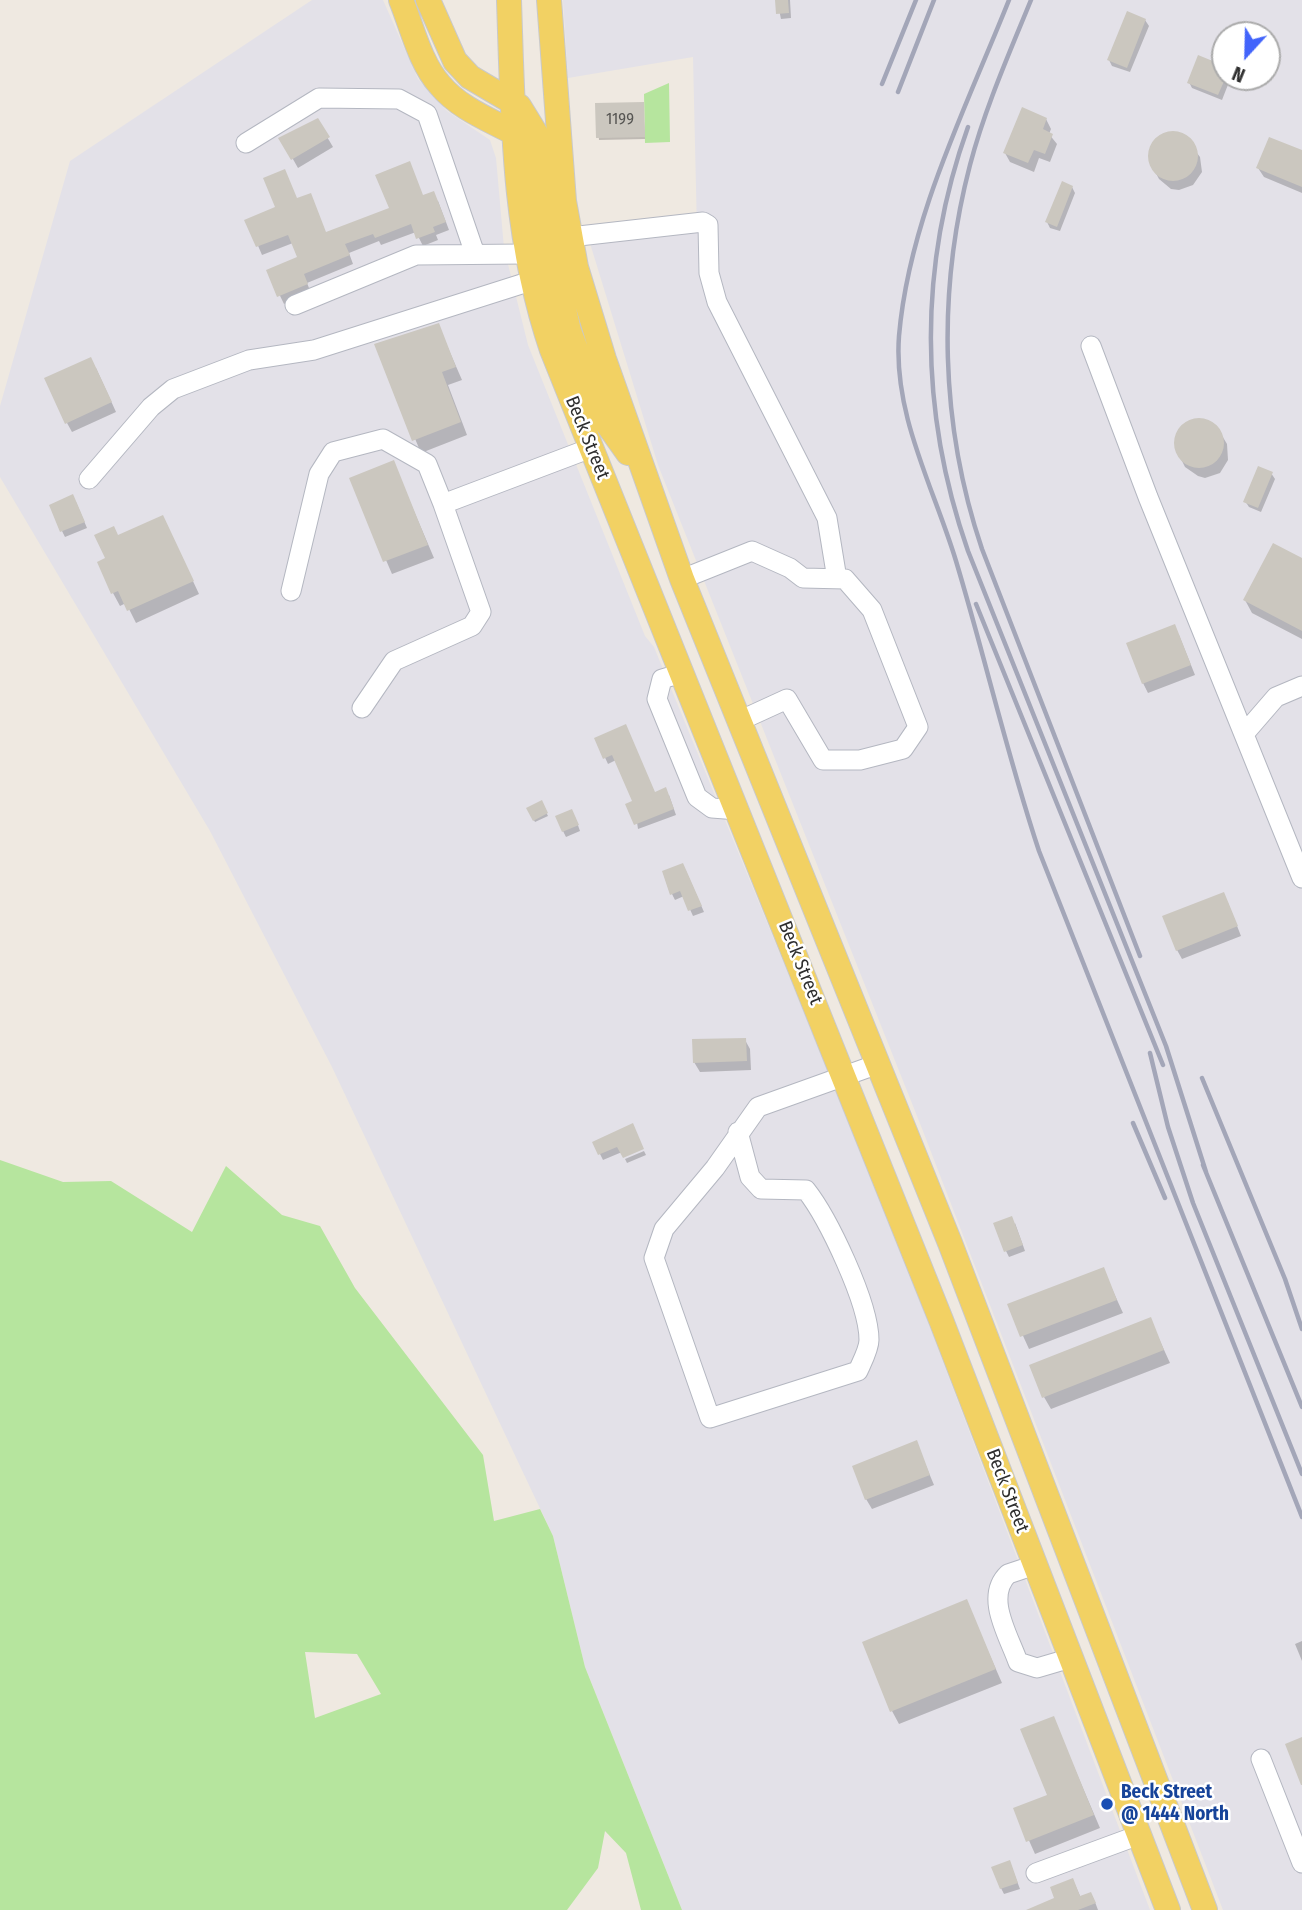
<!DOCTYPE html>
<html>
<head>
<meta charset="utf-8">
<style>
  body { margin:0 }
  #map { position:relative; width:1302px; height:1910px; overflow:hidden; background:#efe9e1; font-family:"Fira Sans Condensed",sans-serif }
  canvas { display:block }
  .north { position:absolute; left:1211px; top:21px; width:70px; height:70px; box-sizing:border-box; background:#fff; border:2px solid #ababab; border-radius:50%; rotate:202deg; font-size:19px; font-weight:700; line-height:28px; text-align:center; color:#2e2e2e }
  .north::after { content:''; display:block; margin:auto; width:24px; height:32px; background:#4264fb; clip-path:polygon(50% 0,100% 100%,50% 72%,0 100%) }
</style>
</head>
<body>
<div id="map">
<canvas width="1302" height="1910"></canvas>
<div class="north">N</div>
</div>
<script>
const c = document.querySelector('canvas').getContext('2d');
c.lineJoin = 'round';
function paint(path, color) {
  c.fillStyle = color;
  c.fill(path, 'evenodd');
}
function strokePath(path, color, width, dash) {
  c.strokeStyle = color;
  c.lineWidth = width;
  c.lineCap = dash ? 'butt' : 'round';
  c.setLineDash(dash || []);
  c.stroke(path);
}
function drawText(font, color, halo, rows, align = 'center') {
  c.font = font + ' "Fira Sans Condensed",sans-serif';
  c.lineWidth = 5;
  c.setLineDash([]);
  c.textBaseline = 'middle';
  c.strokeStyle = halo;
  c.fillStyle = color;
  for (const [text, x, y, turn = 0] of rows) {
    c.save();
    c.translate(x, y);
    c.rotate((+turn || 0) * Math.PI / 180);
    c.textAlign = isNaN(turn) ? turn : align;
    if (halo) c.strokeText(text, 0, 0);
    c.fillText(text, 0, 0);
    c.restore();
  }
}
paint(new Path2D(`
  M312 0H383L418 79 447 111 490 140 496 158 504 248 528 345 645 636 654 647 892 1227 1150 1910H682L585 1667 553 1536 332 1067 210 831 0 477V406L70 161Z
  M563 0H1302V1910H1223L921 1126 658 465 589 240 697 231 693 57 568 78ZM1225 35H1267V77H1225Z`), '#e3e1e8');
paint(new Path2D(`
  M669 83 670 142 645 143 644 94Z
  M0 1160 63 1182 111 1181 192 1232 226 1166 282 1215 320 1226 355 1288 483 1455 494 1521 540 1509 553 1536 585 1667 682 1910H641L626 1853 605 1831 598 1868 567 1910H0ZM305 1652 357 1654 381 1694 315 1718Z`), '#b6e59e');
paint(new Path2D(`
  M777 0H790L791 18 781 19Z
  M1145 20 1149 26 1130 72 1112 66 1109 60Z
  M1225 68V77H1231L1222 100 1192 88 1189 82Z
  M643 104 645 139 599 140 596 105Z
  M1046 119 1051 129 1049 134 1057 144 1050 162 1039 158 1034 172 1010 162 1005 153Z
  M317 120 333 147 298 168 281 138Z
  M1168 133 1183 135 1200 157 1202 172 1193 185 1179 190 1171 189 1159 179 1150 162 1151 147Z
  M1302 152V193L1264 177 1258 168Z
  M1072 187 1075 193 1060 231 1050 228 1047 222Z
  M424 197 438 201 449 230 436 235 438 240 423 246 416 232 381 245 379 241 349 253 353 264 307 283 311 293 284 304 268 271 299 258 293 243 262 255 247 220 297 200 327 234Z
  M438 325 462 380 448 385 467 435 421 453 376 345Z
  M96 368 116 412 72 432 67 423Z
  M1203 420 1216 427 1221 434 1227 444 1228 460 1220 473 1205 478 1198 476 1185 467 1176 449 1177 434 1187 423Z
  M393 462 434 558 392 574 351 479Z
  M1271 473 1275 479 1261 512 1249 507 1245 501Z
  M76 502 87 528 65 537 62 531Z
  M163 517 199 594 136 623 126 603 120 606 113 593 107 559 119 537Z
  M1302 560V639L1252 613 1245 600Z
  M1179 635 1195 675 1148 693 1143 683Z
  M596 738 655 794 669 795 676 815 638 829 634 802 616 760 608 764Z
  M541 802 548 816 535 822 528 809Z
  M575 817 580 831 566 837 563 831Z
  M686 871 704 912 693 916 684 896 675 900 672 894Z
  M1228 903 1241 936 1182 959 1177 950Z
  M745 1040 750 1049 751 1070 700 1072 694 1062Z
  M632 1126 622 1152 603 1160 594 1142Z
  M644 1151 646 1155 627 1163 625 1159Z
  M1015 1223 1025 1251 1009 1257 1006 1251Z
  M1103 1269 1123 1313 1029 1349 1009 1305Z
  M1150 1319 1170 1363 1051 1409 1044 1397Z
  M916 1442 934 1485 872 1509 866 1499Z
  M966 1601 1002 1683 899 1724 892 1711Z
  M1302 1641V1661L1295 1644Z
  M1053 1718 1100 1828 1035 1854 1015 1809 1049 1796Z
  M1012 1868 1020 1889 1004 1894 1001 1888Z
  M1073 1880 1081 1898 1095 1902 1098 1910H1030L1056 1899Z`), '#0003');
paint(new Path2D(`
  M775 0H788L789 13 776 14Z
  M1127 11 1146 19 1127 68 1107 60Z
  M1198 55 1225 66V79L1218 95 1187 83Z
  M644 102 645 137 596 138 595 103Z
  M1022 107 1047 118 1043 129 1053 134 1045 154 1034 150 1028 163 1003 153Z
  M318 118 330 137 291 160 278 138Z
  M1148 156a25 25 0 1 1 50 0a25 25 0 1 1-50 0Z
  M1269 137 1302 150V187L1256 168Z
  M410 161 423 195 434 191 446 222 433 227 435 232 416 239 411 224 375 238 373 234 345 244 350 255 304 274 308 284 277 297 266 270 297 257 288 235 256 247 244 220 275 207 263 178 285 169 297 198 311 193 326 232 389 208 375 175Z
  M1062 181 1073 186 1057 227 1045 222Z
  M439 323 456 367 442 372 461 422 412 441 374 344Z
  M91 357 112 402 65 424 44 378Z
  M1174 443a25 25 0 1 1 50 0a25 25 0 1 1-50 0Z
  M394 460 428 545 383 562 349 478Z
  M1258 466 1273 472 1258 508 1243 502Z
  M73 494 85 522 60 532 49 505Z
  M163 515 194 581 127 611 118 591 111 594 97 562 105 558 94 535 114 526 118 535Z
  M1273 543 1302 558V631L1243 600Z
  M1175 624 1191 665 1142 684 1126 643Z
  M626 724 655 792 666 787 674 809 634 825 625 804 632 801 612 755 603 759 594 738Z
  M542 800 548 813 533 821 526 808Z
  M572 809 579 825 562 832 555 816Z
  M683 863 702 906 688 911 680 891 670 895 662 871Z
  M1224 892 1238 926 1176 951 1162 916Z
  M746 1038 747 1061 693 1063 692 1039Z
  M633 1123 644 1149 623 1158 617 1147 598 1155 592 1142Z
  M1012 1216 1023 1245 1004 1252 993 1223Z
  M1104 1267 1117 1300 1020 1337 1007 1304Z
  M1151 1317 1164 1350 1042 1398 1029 1365Z
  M917 1440 930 1475 865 1500 852 1466Z
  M967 1599 996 1669 890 1712 862 1642Z
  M1054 1716 1094 1815 1026 1842 1013 1808 1047 1795 1020 1729Z
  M1302 1737V1785H1301L1285 1744Z
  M1010 1860 1018 1883 1000 1889 991 1867Z
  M1073 1878 1080 1896 1091 1892 1096 1903 1078 1910H1026L1054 1898 1050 1887Z`), '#cbc7bf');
const minor = new Path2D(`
  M246 143 319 98 399 99 427 114 475 254
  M570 237 703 222 708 225 709 273 717 302 827 518 837 579
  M295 305 416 255 525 254
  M1091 346 1148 497 1302 878
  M89 479 151 407 173 389 249 360 314 350 531 281
  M682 579 752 551 790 568 803 578 845 579 872 610 918 727 903 749 860 760H823L787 699 739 721
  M291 591 319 474 333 452 383 439 427 464 443 504
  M682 673 662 679 657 699 697 797 712 808 738 810
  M362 708 394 661 472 626 481 612 443 504 591 448
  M1244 734 1276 697 1302 686
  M738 1132 750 1177 761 1189 806 1190C828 1218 869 1303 869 1340 869 1349 862 1362 858 1371L710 1418 654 1258 664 1229 715 1168 758 1107 878 1064
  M1035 1565 1008 1574C984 1597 1009 1636 1018 1662L1037 1668 1071 1658
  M1261 1759 1302 1863
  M1036 1873 1139 1835`);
const major = new Path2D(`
  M401 0C412 27 420 63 440 85 459 108 488 119 514 133
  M428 0 455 61 470 77 519 106 535 132 547 237 569 331 601 415 628 453
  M509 0C513 119 513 236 552 350L941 1320 1168 1910
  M549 0 564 201 576 267 604 359 682 579 950 1243 1205 1910`);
strokePath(minor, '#b4b7c1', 21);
strokePath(major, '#c9c9c9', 26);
strokePath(minor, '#fff', 19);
strokePath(major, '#f2d163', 24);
strokePath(new Path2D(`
  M1009 0C966 108 909 219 899 336 893 415 934 488 956 561 985 657 1007 755 1039 851L1302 1517
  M1031 0C1009 54 985 108 970 165 937 291 940 425 982 549L1140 956
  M882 84 916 0
  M898 92 934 0
  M968 127C918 266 919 411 968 551L1166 1046 1206 1172
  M976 604 1163 1065
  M1150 1053 1168 1127 1193 1203 1302 1474
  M1202 1078 1285 1279 1302 1329
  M1133 1123 1165 1198
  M1203 1165 1302 1407`), '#a3a6b8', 4.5);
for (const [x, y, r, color] of [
  [1107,1804,7,"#1a4fb4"]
]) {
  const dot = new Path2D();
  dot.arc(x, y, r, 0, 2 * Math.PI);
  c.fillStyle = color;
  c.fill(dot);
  strokePath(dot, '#fff', 2.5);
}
drawText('16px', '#555452', null, [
  ["1199",620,120]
]);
drawText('19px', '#2e2e2e', '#fff', [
  ["Beck Street",587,438,68],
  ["Beck Street",800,963,68],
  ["Beck Street",1007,1491,69]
]);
drawText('bold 19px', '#164399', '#fff', [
  ["Beck Street",1121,1793],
  ["@ 1444 North",1121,1815]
], 'left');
</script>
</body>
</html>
